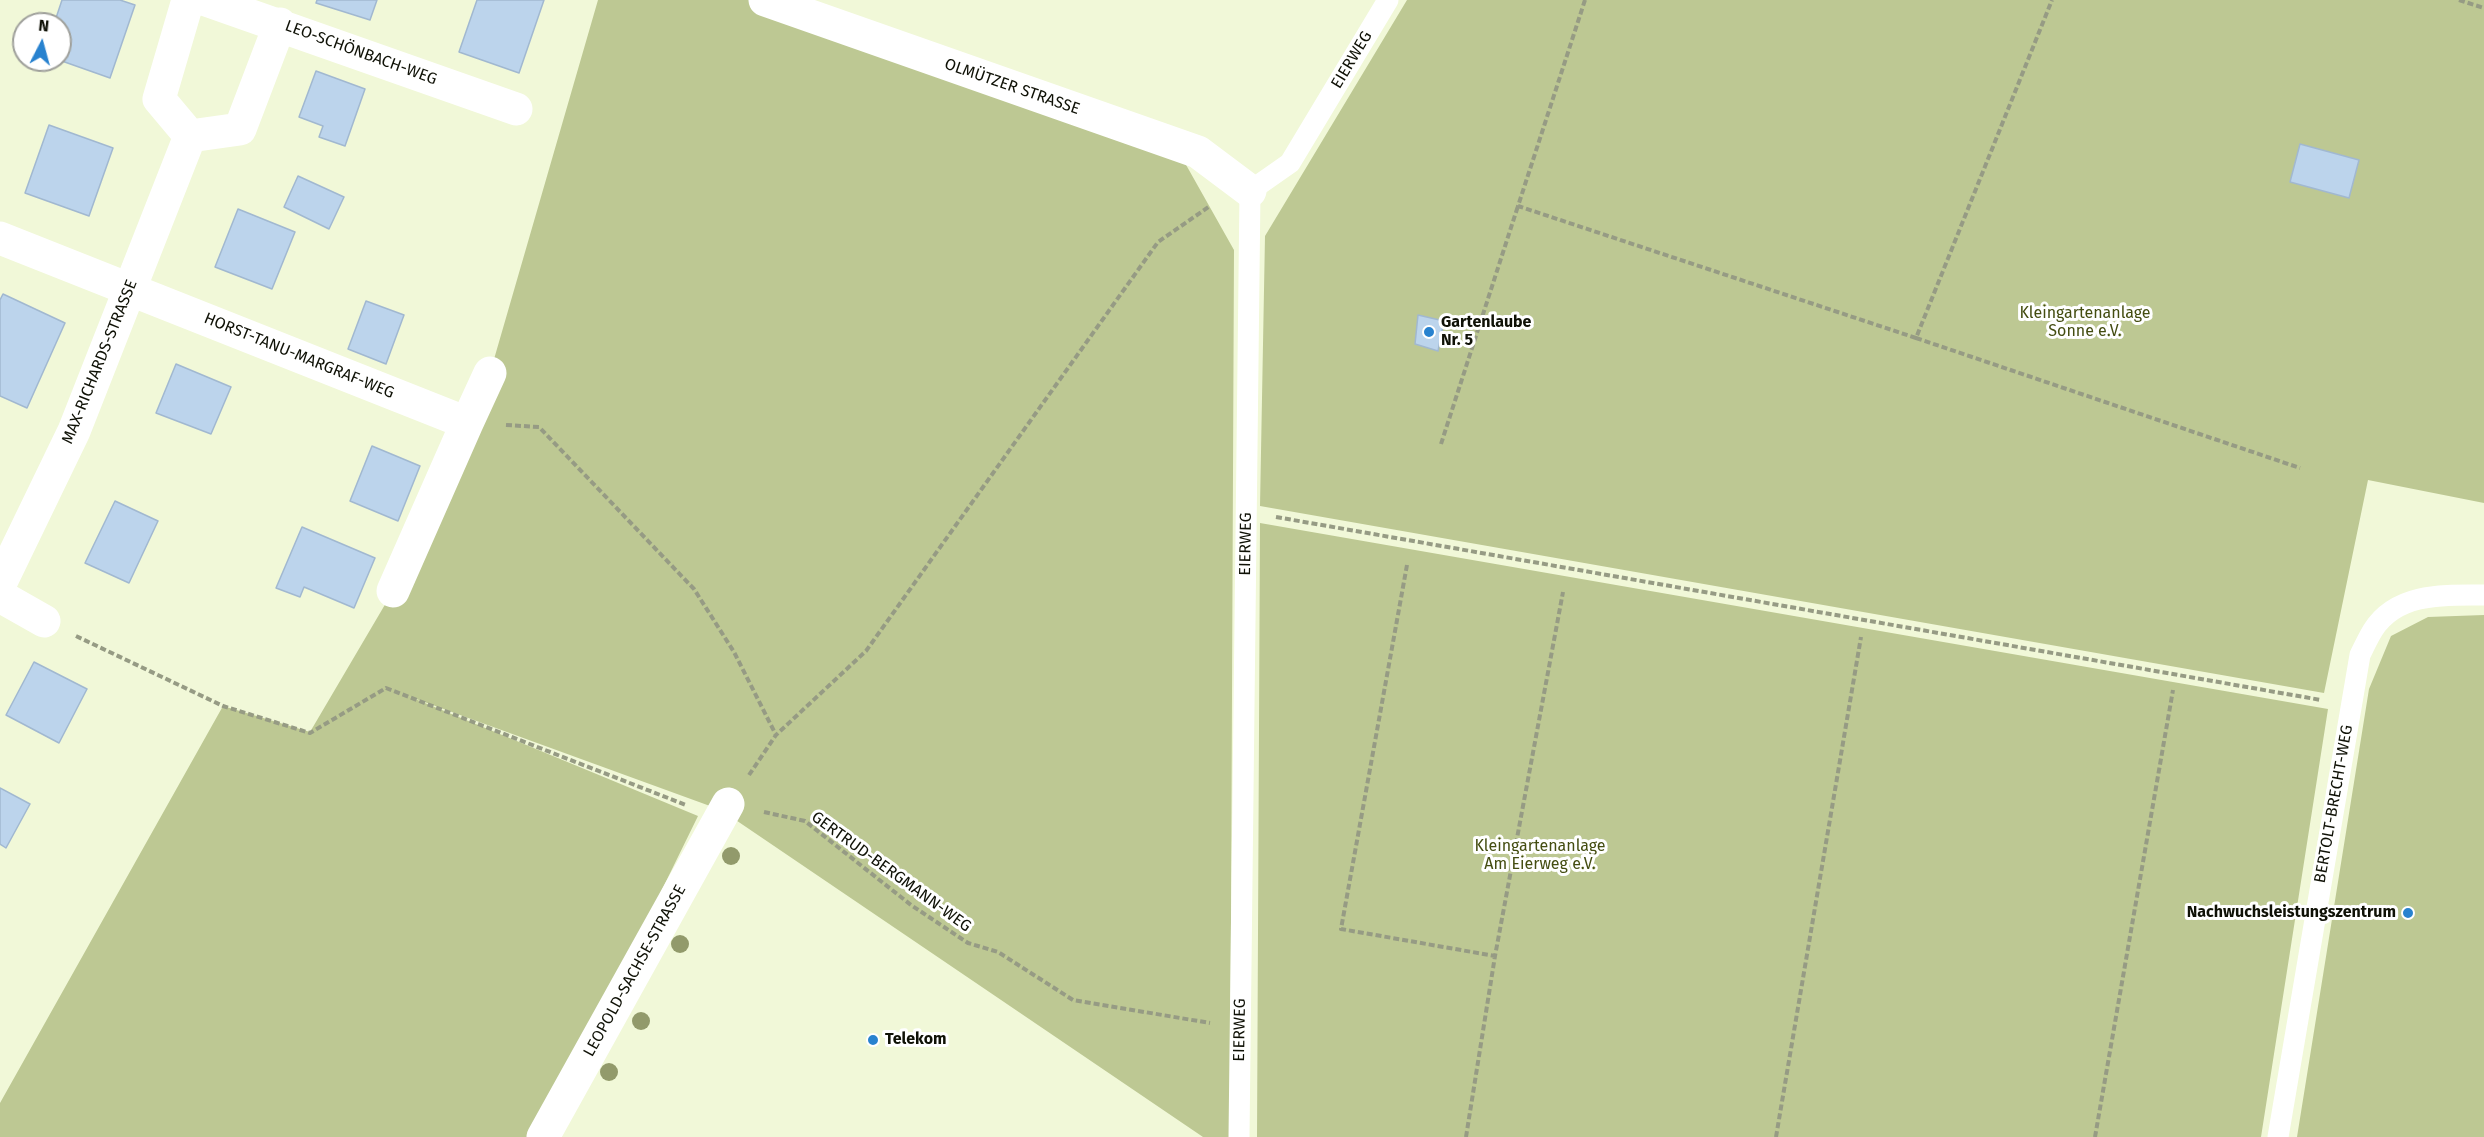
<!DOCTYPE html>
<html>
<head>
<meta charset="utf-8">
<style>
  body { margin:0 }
  #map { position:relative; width:2484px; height:1137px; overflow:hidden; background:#f1f8d8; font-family:"Fira Sans",sans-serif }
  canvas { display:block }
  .north { position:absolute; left:12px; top:12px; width:60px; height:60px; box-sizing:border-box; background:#fff; border:2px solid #9fa09b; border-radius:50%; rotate:6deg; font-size:16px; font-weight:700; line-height:24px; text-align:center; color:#0f1106 }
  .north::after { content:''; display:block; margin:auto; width:21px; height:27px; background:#2882cf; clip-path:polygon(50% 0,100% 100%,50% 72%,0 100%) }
</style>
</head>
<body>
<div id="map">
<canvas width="2484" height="1137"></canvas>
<div class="north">N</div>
</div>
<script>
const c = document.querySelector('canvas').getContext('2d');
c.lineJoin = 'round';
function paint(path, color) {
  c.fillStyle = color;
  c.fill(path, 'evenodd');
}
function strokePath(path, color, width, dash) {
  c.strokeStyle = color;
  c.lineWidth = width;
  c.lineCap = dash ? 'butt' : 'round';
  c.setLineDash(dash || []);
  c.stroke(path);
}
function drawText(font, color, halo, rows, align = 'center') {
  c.font = font + ' "Fira Sans",sans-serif';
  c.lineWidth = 6;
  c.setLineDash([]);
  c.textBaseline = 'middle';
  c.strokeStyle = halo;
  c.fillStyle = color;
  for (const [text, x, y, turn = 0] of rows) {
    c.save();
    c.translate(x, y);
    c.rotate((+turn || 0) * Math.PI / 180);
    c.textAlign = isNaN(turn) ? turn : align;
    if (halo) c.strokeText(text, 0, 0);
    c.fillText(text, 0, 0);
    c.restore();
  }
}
paint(new Path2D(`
  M598 0H754L1185 163 1234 250 1230 1137H1203L721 810 408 696 698 816 541 1137H0V1103L223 706 310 732 393 591 490 373Z
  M1407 0H2484V503L2368 480 2324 693 1260 506 1265 236Z
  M1260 523 2328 709 2261 1137H1257Z
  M2484 615V1137H2297L2369 689 2391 636 2428 617Z`), '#bdc893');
const building = new Path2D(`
  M62 0H120L135 5 110 78 59 60 60 24H54Z
  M317 0H377L370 20 316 3Z
  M477 0H544L519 73 459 52Z
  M316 71 365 89 345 146 319 137 323 126 299 117Z
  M49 125 113 148 89 216 25 193Z
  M2300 144 2359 160 2349 198 2290 182Z
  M298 176 344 197 329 229 284 207Z
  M238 209 295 232 272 289 215 267Z
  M3 294 65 323 27 408 0 396V300Z
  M366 301 404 315 386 364 348 349Z
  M1418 315 1444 321 1438 351 1415 344Z
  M176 364 231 387 211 434 156 413Z
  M372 446 420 466 398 521 350 501Z
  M115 501 158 521 129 583 85 563Z
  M302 527 375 558 354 608 304 587 300 597 276 588Z
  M34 662 87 689 59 743 6 715Z
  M0 788 30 804 6 848 0 844Z`);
paint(building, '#bcd4ec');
strokePath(building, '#a1b8d0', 1.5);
strokePath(new Path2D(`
  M1585 0 1518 206 1916 338 2052 0
  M2459 0 2484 8
  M1916 338 2300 468
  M506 425 539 427 694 589 734 652 776 735
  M1441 444 1518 206
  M1276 517 2321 700
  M1407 565 1341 929 1495 956
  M76 636 223 706 310 733 386 688 686 805
  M749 775 776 735 866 651 1158 242 1210 206
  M764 812 805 821 911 905 968 943 998 952 1073 1000 1210 1023
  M1466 1137 1495 956 1563 592
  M1776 1137 1861 637
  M2095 1137 2173 690`), '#969b84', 4, [6, 3]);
strokePath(new Path2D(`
  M1239 1137 1250 191 1290 163 1388 0
  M2278 1137 2360 655C2364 647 2368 638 2373 630 2397 592 2445 595 2484 595`), '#fff', 21);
strokePath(new Path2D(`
  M188 0 159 99 190 136
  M206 0 516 109
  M765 0 1198 152 1250 191
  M0 238 467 423 490 373
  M0 584 74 431 190 136 240 129 280 24
  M393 591 467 423
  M0 596 44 621
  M543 1137 728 804`), '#fff', 33);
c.fillStyle = '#929a6b';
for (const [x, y] of [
  [731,856],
  [680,944],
  [641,1021],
  [609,1072]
]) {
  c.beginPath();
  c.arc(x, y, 9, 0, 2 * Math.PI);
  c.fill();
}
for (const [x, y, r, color] of [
  [1429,332,6,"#2882cf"],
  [2408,913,6,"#2882cf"],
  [873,1040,6,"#2882cf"]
]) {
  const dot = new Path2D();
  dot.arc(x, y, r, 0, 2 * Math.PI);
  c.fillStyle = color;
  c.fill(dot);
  strokePath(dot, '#fff', 2);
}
drawText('16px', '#0f1106', '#fff', [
  ["LEO-SCHÖNBACH-WEG",361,53,20],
  ["EIERWEG",1352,60,-59],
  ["OLMÜTZER STRASSE",1012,87,19],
  ["HORST-TANU-MARGRAF-WEG",299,356,22],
  ["MAX-RICHARDS-STRASSE",100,362,-68],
  ["EIERWEG",1246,544,-89],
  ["BERTOLT-BRECHT-WEG",2334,804,-80],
  ["GERTRUD-BERGMANN-WEG",891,872,36],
  ["LEOPOLD-SACHSE-STRASSE",635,971,-61],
  ["EIERWEG",1240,1030,-89]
]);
drawText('16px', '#444d11', '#fff', [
  ["Kleingartenanlage",2085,314],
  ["Sonne e.V.",2085,332],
  ["Kleingartenanlage",1540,847],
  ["Am Eierweg e.V.",1540,865]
]);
drawText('bold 16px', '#0f1106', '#fff', [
  ["Gartenlaube",1441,323],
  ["Nr. 5",1441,341],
  ["Nachwuchsleistungszentrum",2396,913,"right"],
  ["Telekom",885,1040]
], 'left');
</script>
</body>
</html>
